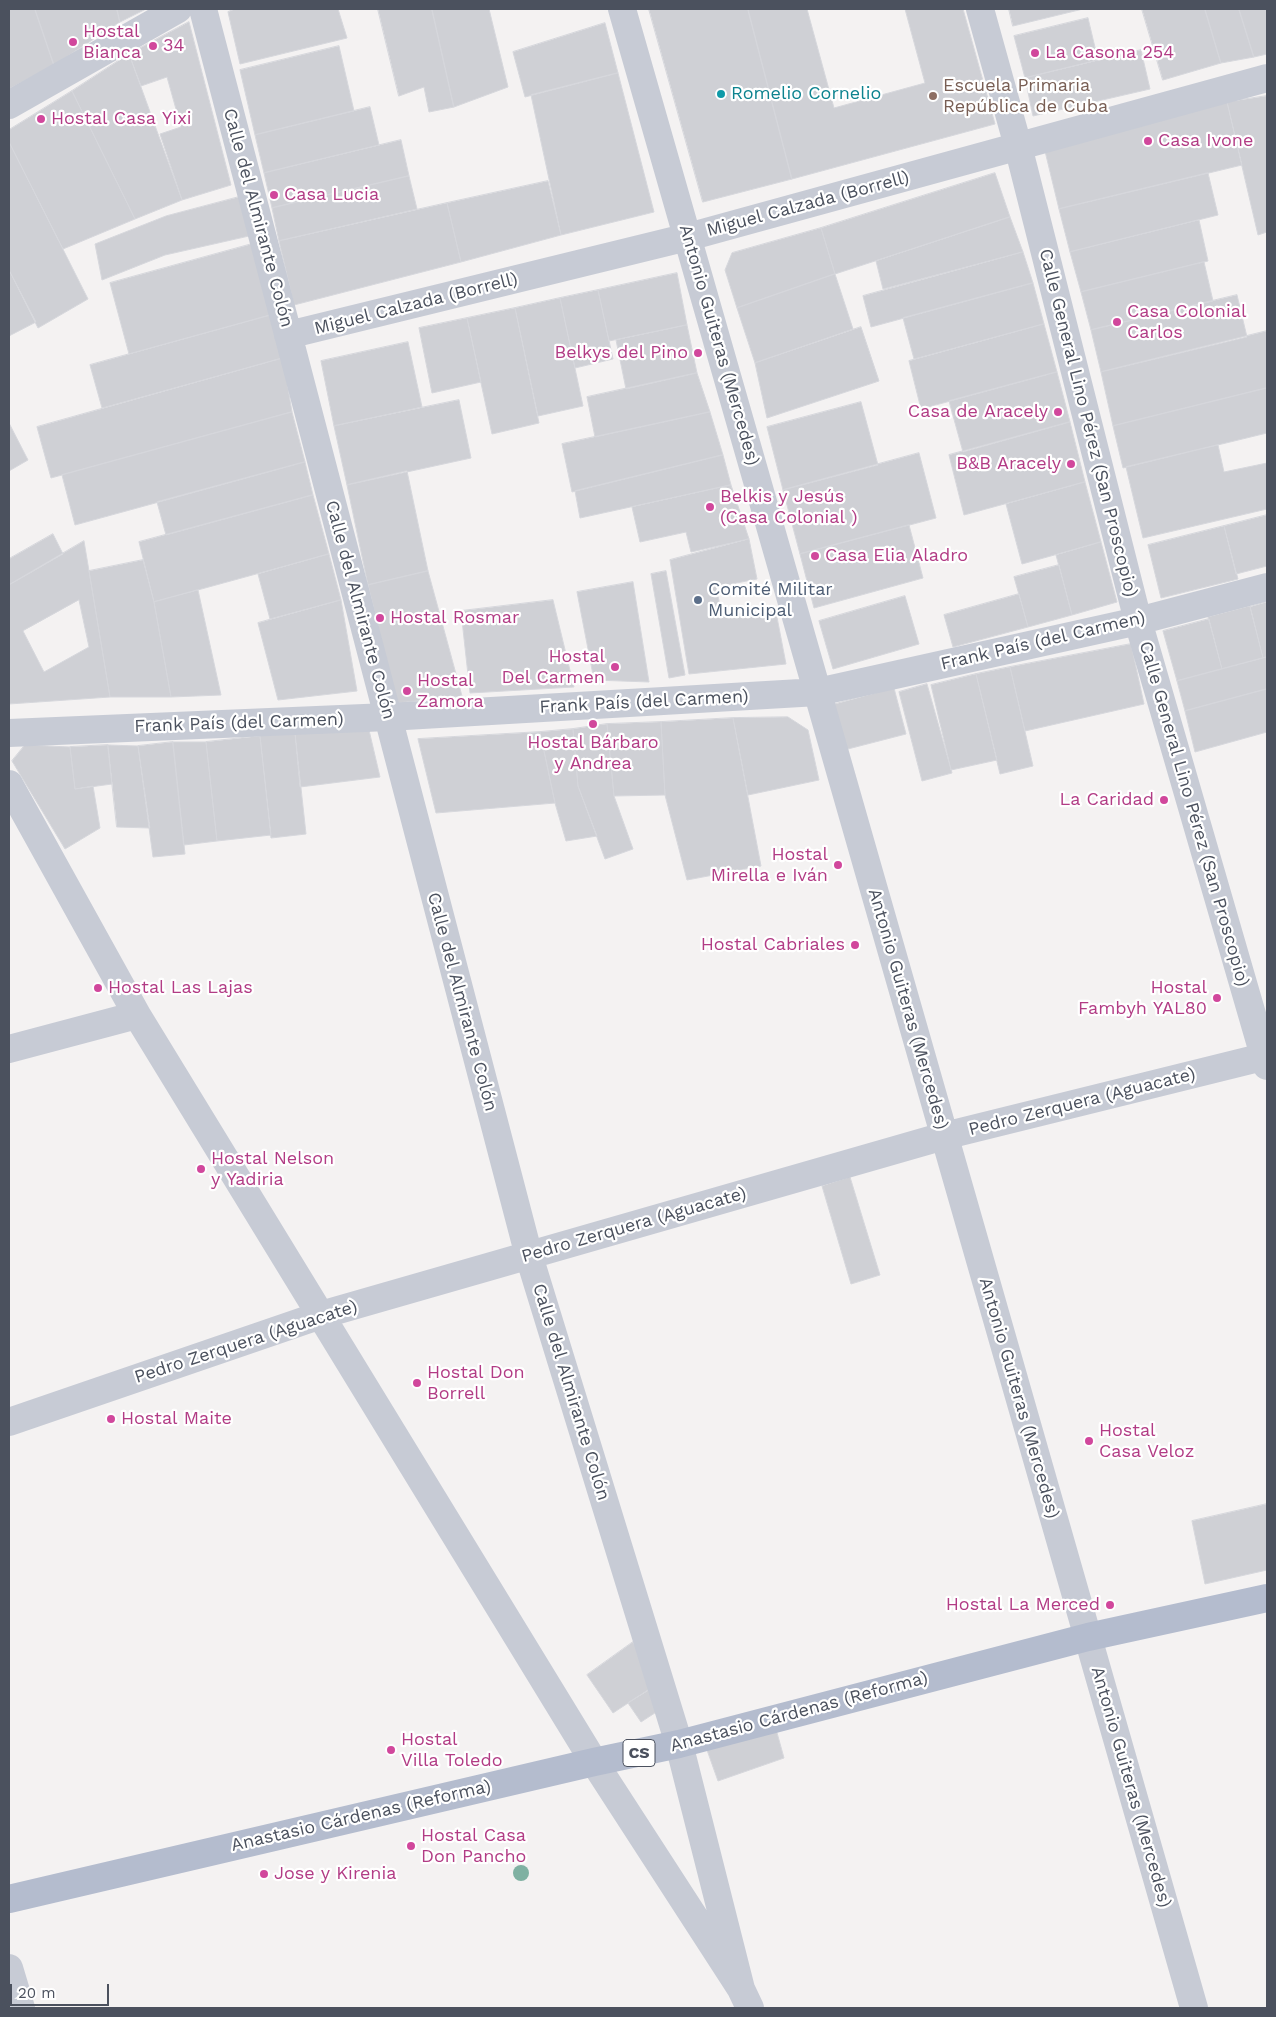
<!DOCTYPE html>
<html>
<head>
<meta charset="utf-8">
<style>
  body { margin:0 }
  #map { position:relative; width:1276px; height:2017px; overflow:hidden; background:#f4f2f2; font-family:"Work Sans",sans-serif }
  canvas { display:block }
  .frame { position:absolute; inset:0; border:10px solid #4b515e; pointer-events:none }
  .scale { position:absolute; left:10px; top:1984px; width:99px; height:22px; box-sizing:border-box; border:2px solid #4b515e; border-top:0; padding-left:6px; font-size:15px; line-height:18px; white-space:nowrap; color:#4b515e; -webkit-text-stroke:4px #fff; paint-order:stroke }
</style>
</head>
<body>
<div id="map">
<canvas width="1276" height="2017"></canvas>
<div class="frame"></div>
<div class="scale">20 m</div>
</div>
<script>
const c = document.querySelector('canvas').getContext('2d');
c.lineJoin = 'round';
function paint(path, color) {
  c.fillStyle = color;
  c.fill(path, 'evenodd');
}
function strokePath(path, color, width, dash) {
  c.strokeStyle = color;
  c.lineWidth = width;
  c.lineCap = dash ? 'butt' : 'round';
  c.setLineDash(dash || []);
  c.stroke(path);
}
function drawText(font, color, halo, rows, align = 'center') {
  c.font = font + ' "Work Sans",sans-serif';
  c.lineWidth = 4.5;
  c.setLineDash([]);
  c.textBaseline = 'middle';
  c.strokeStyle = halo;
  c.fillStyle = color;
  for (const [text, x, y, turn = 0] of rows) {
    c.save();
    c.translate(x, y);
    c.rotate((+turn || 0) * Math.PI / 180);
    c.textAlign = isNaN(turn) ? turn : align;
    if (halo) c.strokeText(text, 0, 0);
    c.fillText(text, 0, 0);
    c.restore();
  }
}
const building = new Path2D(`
  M9 9H35L54 65 9 89Z
  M35 9H117L120 22 54 65Z
  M117 9H146L120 22Z
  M235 9H338L347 38 240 64 228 12Z
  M378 9H432L454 107 429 112 424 87 399 96Z
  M432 9H489L508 87 454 107Z
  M649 9H748L792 179 703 202Z
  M748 9H807L834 108 925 83 905 9H963L995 124 792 179Z
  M1009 9H1083L1013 26Z
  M1142 9H1205L1221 63 1163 80Z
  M1205 9H1239L1254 57 1221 63Z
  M1239 9H1267V54L1254 57Z
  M1088 18 1098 60 1025 78 1014 36Z
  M189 22 231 185 182 200 160 134 181 127 167 77 141 86 129 54Z
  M605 23 618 73 525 97 513 52Z
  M339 46 354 111 255 135 240 70Z
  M1141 50 1150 89 1033 116 1025 78Z
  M129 54 182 200 135 219 72 91Z
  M618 73 654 212 561 235 531 95Z
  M72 91 135 219 63 249 9 142V130Z
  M1267 96V232L1258 235 1227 102Z
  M1227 102 1242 165 1059 209 1044 147Z
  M370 107 379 145 264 173 255 135Z
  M401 140 409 176 272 208 264 173Z
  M9 142 88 299 38 328 9 270Z
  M995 173 1010 217 835 274 821 228Z
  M1208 173 1218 215 1070 252 1059 209Z
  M409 176 417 209 279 241 272 208Z
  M548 181 561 235 461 262 447 203Z
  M239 197 249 236 165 255 102 280 95 244 166 216Z
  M447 203 461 262 294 305 279 241Z
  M1010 217 1023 252 883 289 876 261Z
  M1199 220 1208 261 1081 292 1070 252Z
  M821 228 835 274 737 308 725 270 732 253Z
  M252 244 271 315 129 354 110 283Z
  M1023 252 1033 283 871 327 863 296Z
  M1204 262 1213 301 1091 330 1081 292Z
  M9 270 36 322 9 336Z
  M677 273 687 325 609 341 598 290Z
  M835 274 853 329 755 363 737 308Z
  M1033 283 1044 324 914 359 903 318Z
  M598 290 613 359 575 368 560 298Z
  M1237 295 1247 337 1101 372 1091 330Z
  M560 298 583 406 538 416 515 308Z
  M515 308 539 423 492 434 467 318Z
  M271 315 283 358 102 408 90 365Z
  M467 318 481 382 432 393 419 328Z
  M1044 324 1057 372 921 409 909 361Z
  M687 325 697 373 626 389 616 340Z
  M861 327 879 381 767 418 755 363Z
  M1267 331V388L1113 426 1101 372Z
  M408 342 422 407 334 426 321 361Z
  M283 358 292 412 51 478 37 427Z
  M1057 372 1070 422 963 452 949 401Z
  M697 373 710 412 595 437 587 397Z
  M1267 388V433L1123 468 1113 426Z
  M459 400 471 458 347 485 334 426Z
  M861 402 878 465 783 490 767 427Z
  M292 412 305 462 75 525 62 475Z
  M710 412 723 455 572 492 562 444Z
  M1070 422 1085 482 964 515 949 455Z
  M9 423 28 460 9 471Z
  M1218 445 1224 472 1267 463V509L1143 538 1126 467Z
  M919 453 936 518 800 554 783 490Z
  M723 455 731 485 580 518 575 491Z
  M305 462 313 495 166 535 157 502Z
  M407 471 428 571 368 585 347 485Z
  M1085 482 1101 542 1022 564 1006 504Z
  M731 485 749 539 691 552 686 532 640 542 632 507Z
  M313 495 329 554 154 602 139 542Z
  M1267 515V566L1236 574 1224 526Z
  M909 525 923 578 814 608 800 554Z
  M1224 526 1238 579 1161 598 1148 545Z
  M53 534 63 554 9 585V559Z
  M749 539 757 579 716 587 722 614 776 612 786 664 689 674 670 560Z
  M84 541 110 697 9 704V585ZM79 600 89 647 44 672 23 631Z
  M1101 542 1117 602 1072 615 1056 555Z
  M329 554 341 600 270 619 258 574Z
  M143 560 154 602 171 697H110L89 571Z
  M1059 565 1072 615 1028 627 1014 577Z
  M428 571 462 696 397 703 368 585Z
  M666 571 685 675 669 678 651 574Z
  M633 582 649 682 594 680 577 592Z
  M198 590 221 695 171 697 154 602Z
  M1019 594 1028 627 953 647 944 615Z
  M905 596 919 644 833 669 819 621Z
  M341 600 357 691 278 700 258 623Z
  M553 600 574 687 470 693 461 611Z
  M1267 602V657L1263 658 1250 607Z
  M1250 606 1263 658 1222 669 1208 617Z
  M1209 619 1222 669 1177 681 1163 631Z
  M1131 644 1144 704 1025 731 1010 667Z
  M1267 657V689L1185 711 1177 681Z
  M1010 667 1033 766 1000 774 976 674Z
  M976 674 997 760 951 770 931 685Z
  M927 684 952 773 922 781 899 692Z
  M894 688 906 734 844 750 832 705Z
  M1267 689V732L1195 752 1185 711Z
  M788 717 808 730 819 780 748 795 733 718Z
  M733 718 761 866 687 880 665 795 661 722Z
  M661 722 665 795 614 796 607 724Z
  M607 724 614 796 633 849 605 859 578 786 573 729Z
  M573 729 578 786 597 836 566 841 555 803 540 732Z
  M369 730 380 777 300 787 295 733Z
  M540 732 555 803 436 813 418 739Z
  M295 733 306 834 271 838 260 736Z
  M260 736 271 835 217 841 206 742Z
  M173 742H206L217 841 184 845Z
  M173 742 185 854 153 857 138 746Z
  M25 745 70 747 75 789 93 786 100 828 65 849 12 761Z
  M108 745 112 784 75 789 70 747Z
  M108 745 138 746 150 828 117 827Z
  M850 1177 880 1275 851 1284 822 1186Z
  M1267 1504V1570L1205 1584 1192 1521Z
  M633 1642 654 1686 613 1713 587 1675Z
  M649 1690 661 1709 641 1722 628 1703Z
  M776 1729 784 1758 718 1781 707 1750Z`);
paint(building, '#cfd0d5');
strokePath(building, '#d6d7dc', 1);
strokePath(new Path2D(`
  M203 9 529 1256 679 1744 741 1989
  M622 9 1194 2008
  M980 9 1018 146 1138 621 1267 1066
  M9 105 178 9
  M288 335 688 237 1267 78
  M9 733 388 717 818 692 1138 621 1267 587
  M9 784 137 1015 594 1762 741 1989 750 2008
  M9 1049 137 1015
  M9 1422 321 1315 944 1136 1267 1056
  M9 1968 21 2008`), '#c7cbd5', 28);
strokePath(new Path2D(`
  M9 1899 594 1762 679 1744 1088 1637 1267 1598`), '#b4bcce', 28);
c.fillStyle = '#7fb1a2';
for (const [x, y] of [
  [521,1873]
]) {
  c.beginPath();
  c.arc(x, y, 8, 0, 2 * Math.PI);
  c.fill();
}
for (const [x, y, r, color] of [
  [73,42,5,"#d1479c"],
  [153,46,5,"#d1479c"],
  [1035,53,5,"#d1479c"],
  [721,94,5,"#0f9aa8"],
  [933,96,5,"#8d6e63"],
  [41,119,5,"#d1479c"],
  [1148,141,5,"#d1479c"],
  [274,195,5,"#d1479c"],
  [1117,322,5,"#d1479c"],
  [698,353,5,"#d1479c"],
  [1058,412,5,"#d1479c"],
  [1071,464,5,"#d1479c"],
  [710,507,5,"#d1479c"],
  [815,556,5,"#d1479c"],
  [698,600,5,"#5c6f8a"],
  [380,618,5,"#d1479c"],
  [615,667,5,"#d1479c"],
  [407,691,5,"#d1479c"],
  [593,724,5,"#d1479c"],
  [1164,800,5,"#d1479c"],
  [838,865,5,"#d1479c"],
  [855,945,5,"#d1479c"],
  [98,988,5,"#d1479c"],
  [1217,998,5,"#d1479c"],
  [201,1169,5,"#d1479c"],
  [417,1383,5,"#d1479c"],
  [111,1419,5,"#d1479c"],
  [1089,1441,5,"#d1479c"],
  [1110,1605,5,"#d1479c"],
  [391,1750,5,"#d1479c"],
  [411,1846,5,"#d1479c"],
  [264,1874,5,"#d1479c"]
]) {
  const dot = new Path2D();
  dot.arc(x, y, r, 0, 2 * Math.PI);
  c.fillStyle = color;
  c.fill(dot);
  strokePath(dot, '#fff', 2);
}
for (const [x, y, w] of [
  [639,1753,32]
]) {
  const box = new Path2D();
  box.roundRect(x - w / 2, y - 13.5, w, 27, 4);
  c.fillStyle = '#fff';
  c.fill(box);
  strokePath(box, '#4b515e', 1);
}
drawText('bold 16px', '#4b515e', null, [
  ["CS",639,1753]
]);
drawText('18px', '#b23c85', '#fff', [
  ["Hostal",83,32],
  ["Bianca",83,53],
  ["34",163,46],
  ["La Casona 254",1045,53],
  ["Hostal Casa Yixi",51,119],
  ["Casa Ivone",1158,141],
  ["Casa Lucia",284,195],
  ["Casa Colonial",1127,312],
  ["Carlos",1127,333],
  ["Belkys del Pino",688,353,"right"],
  ["Casa de Aracely",1048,412,"right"],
  ["B&B Aracely",1061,464,"right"],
  ["Belkis y Jesús",720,497],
  ["(Casa Colonial )",720,518],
  ["Casa Elia Aladro",825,556],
  ["Hostal Rosmar",390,618],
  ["Hostal",605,657,"right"],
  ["Del Carmen",605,678,"right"],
  ["Hostal",417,681],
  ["Zamora",417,702],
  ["Hostal Bárbaro",593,743,"center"],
  ["y Andrea",593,764,"center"],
  ["La Caridad",1154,800,"right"],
  ["Hostal",828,855,"right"],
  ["Mirella e Iván",828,876,"right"],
  ["Hostal Cabriales",845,945,"right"],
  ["Hostal Las Lajas",108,988],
  ["Hostal",1207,988,"right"],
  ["Fambyh YAL80",1207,1009,"right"],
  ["Hostal Nelson",211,1159],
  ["y Yadiria",211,1180],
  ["Hostal Don",427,1373],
  ["Borrell",427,1394],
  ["Hostal Maite",121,1419],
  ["Hostal",1099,1431],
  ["Casa Veloz",1099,1452],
  ["Hostal La Merced",1100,1605,"right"],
  ["Hostal",401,1740],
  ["Villa Toledo",401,1761],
  ["Hostal Casa",421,1836],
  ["Don Pancho",421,1857],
  ["Jose y Kirenia",274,1874]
], 'left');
drawText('18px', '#785e54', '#fff', [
  ["Escuela Primaria",943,86],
  ["República de Cuba",943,107]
], 'left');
drawText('18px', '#0d838f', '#fff', [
  ["Romelio Cornelio",731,94]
], 'left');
drawText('18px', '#4b515e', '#fff', [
  ["Miguel Calzada (Borrell)",808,204,-15],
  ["Calle del Almirante Colón",258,218,75],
  ["Miguel Calzada (Borrell)",416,304,-14],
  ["Antonio Guiteras (Mercedes)",719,345,74],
  ["Calle General Lino Pérez (San Proscopio)",1088,423,76],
  ["Calle del Almirante Colón",360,610,75],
  ["Frank País (del Carmen)",1043,641,-13],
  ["Frank País (del Carmen)",644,702,-3],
  ["Frank País (del Carmen)",239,723,-2],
  ["Calle General Lino Pérez (San Proscopio)",1194,814,74],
  ["Calle del Almirante Colón",462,1002,75],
  ["Antonio Guiteras (Mercedes)",908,1009,74],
  ["Pedro Zerquera (Aguacate)",1082,1102,-14],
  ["Pedro Zerquera (Aguacate)",634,1225,-16],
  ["Pedro Zerquera (Aguacate)",246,1342,-18],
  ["Calle del Almirante Colón",571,1392,73],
  ["Antonio Guiteras (Mercedes)",1019,1398,74],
  ["Anastasio Cárdenas (Reforma)",799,1712,-15],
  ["Antonio Guiteras (Mercedes)",1131,1787,74],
  ["Anastasio Cárdenas (Reforma)",361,1816,-13]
]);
drawText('18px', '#4e5e75', '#fff', [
  ["Comité Militar",708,590],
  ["Municipal",708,611]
], 'left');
</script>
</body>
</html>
